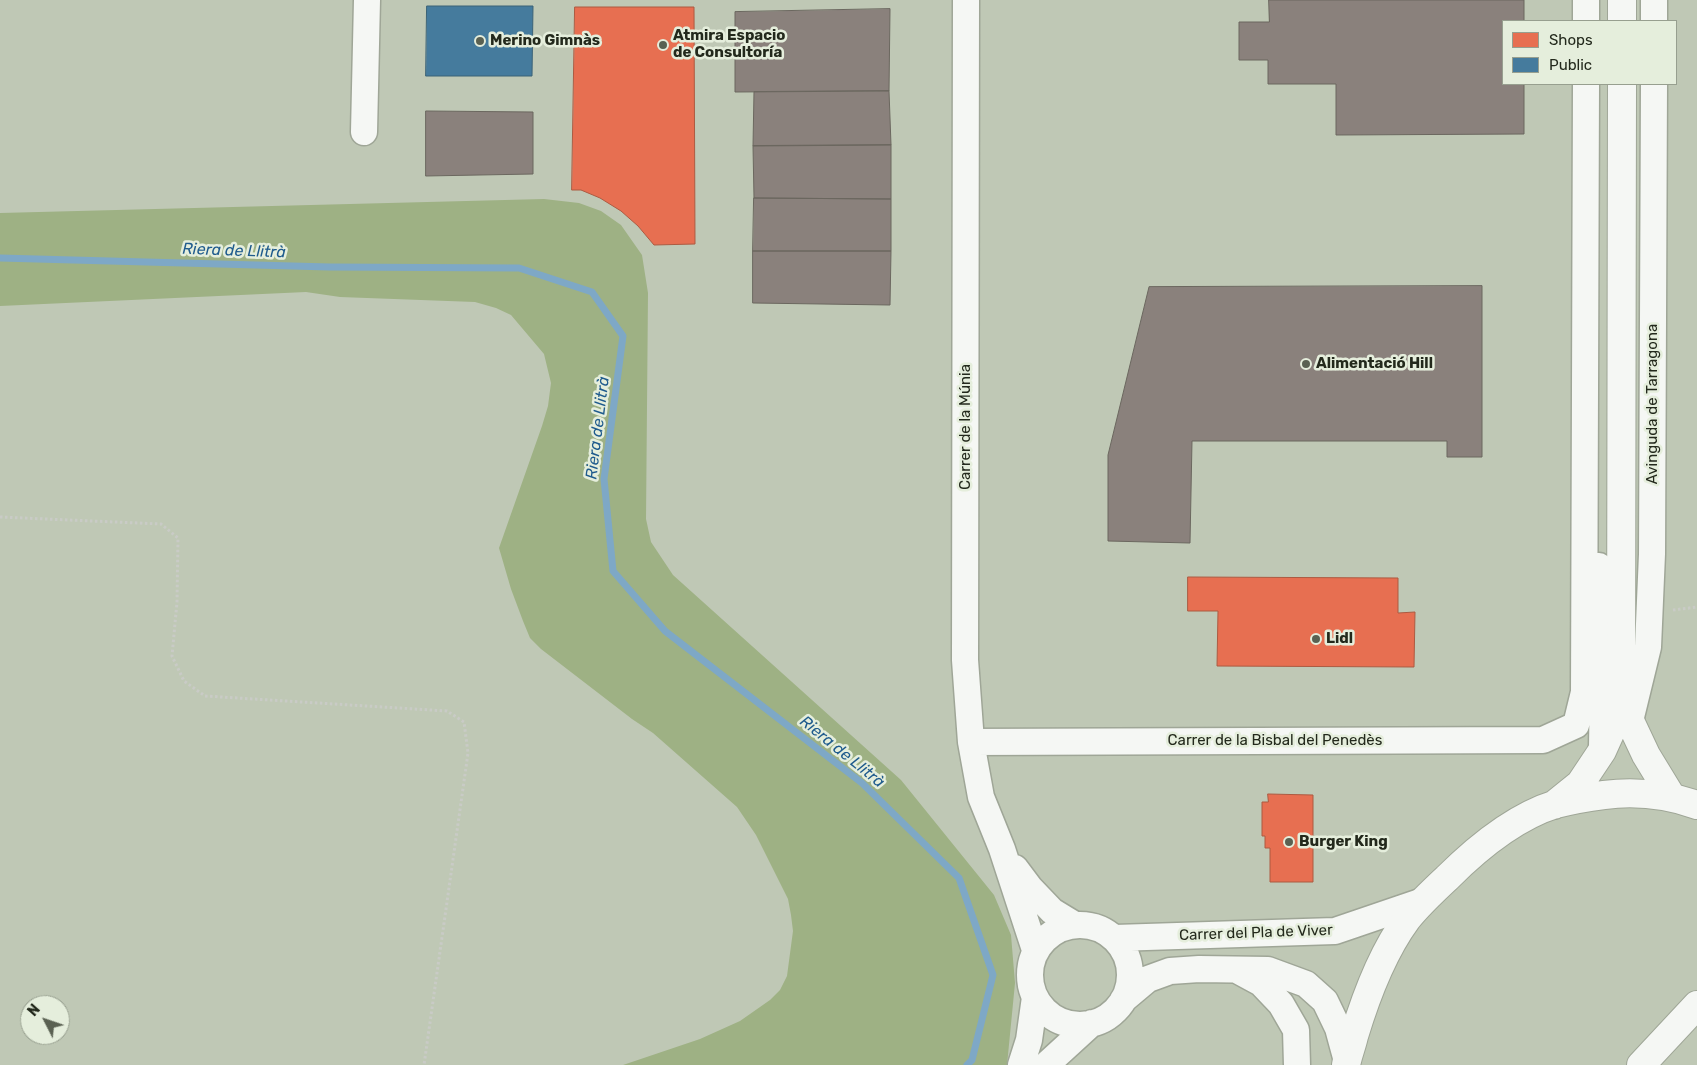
<!DOCTYPE html>
<html>
<head>
<meta charset="utf-8">
<style>
  body { margin:0 }
  #map { position:relative; width:1697px; height:1065px; overflow:hidden; background:#bfc8b5; font-family:Rubik,sans-serif }
  canvas { display:block }
  .legend { position:absolute; left:1502px; top:20px; width:175px; height:65px; box-sizing:border-box; background:#e5eedc; border:1px solid #979f8f; margin:0; padding:6px 9px; list-style:none; font-size:15px; color:#23291c }
  .legend li { display:flex; align-items:center; gap:10px; height:25px }
  .legend b { width:25px; border:1px solid #979f8f }
  .north { position:absolute; left:20px; top:995px; width:50px; height:50px; box-sizing:border-box; background:#e5eedc; border:1px solid #979f8f; border-radius:50%; rotate:311deg; font-size:14px; font-weight:700; line-height:20px; text-align:center; color:#23291c }
  .north::after { content:''; display:block; margin:auto; width:18px; height:22px; background:#5a6152; clip-path:polygon(50% 0,100% 100%,50% 72%,0 100%) }
</style>
</head>
<body>
<div id="map">
<canvas width="1697" height="1065"></canvas>
<ul class="legend">
<li><b style="height:14px;background:#e76f51"></b>Shops</li>
<li><b style="height:14px;background:#457b9d"></b>Public</li>
</ul>
<div class="north">N</div>
</div>
<script>
const c = document.querySelector('canvas').getContext('2d');
c.lineJoin = 'round';
function paint(path, color) {
  c.fillStyle = color;
  c.fill(path, 'evenodd');
}
function strokePath(path, color, width, dash) {
  c.strokeStyle = color;
  c.lineWidth = width;
  c.lineCap = dash ? 'butt' : 'round';
  c.setLineDash(dash || []);
  c.stroke(path);
}
function drawText(font, color, halo, rows, align = 'center') {
  c.font = font + ' Rubik,sans-serif';
  c.lineWidth = 5;
  c.setLineDash([]);
  c.textBaseline = 'middle';
  c.strokeStyle = halo;
  c.fillStyle = color;
  for (const [text, x, y, turn = 0] of rows) {
    c.save();
    c.translate(x, y);
    c.rotate((+turn || 0) * Math.PI / 180);
    c.textAlign = isNaN(turn) ? turn : align;
    if (halo) c.strokeText(text, 0, 0);
    c.fillText(text, 0, 0);
    c.restore();
  }
}
paint(new Path2D(`
  M544 199 579 203 601 211 621 225 642 255 648 293 646 519 651 542 673 575 901 780 994 895 1011 935 1015 983 1007 1065H623L700 1039 740 1021 770 1000 780 990 787 976 793 931 791 915 788 899 756 835 737 807 653 733 632 719 541 649 530 638 523 621 511 589 499 548 542 426 548 406 551 383 544 354 511 315 496 308 475 302 340 297 306 292 0 306V213Z`), '#9eb184');
const shops = new Path2D(`
  M575 7H694L695 244 654 245 638 226 621 211 600 198 581 190H572Z
  M1188 577 1398 578V613L1415 612 1414 667 1217 666 1218 611H1188Z
  M1268 794 1313 795V882H1270V848H1265V836H1262V802H1268Z`);
paint(shops, '#e76f51');
strokePath(shops, '#ac5a41', 1);
const public = new Path2D(`
  M427 6H533L532 76H426Z`);
paint(public, '#457b9d');
strokePath(public, '#3b6276', 1);
const industry = new Path2D(`
  M1269 0H1524V21H1503V84H1524V134L1336 135V84H1268V60H1239V22H1269Z
  M890 9 889 91 735 92V12Z
  M889 91 891 145 753 146 754 92Z
  M426 111 533 112V174L426 176Z
  M891 145V199L754 198 753 146Z
  M754 198 891 199V251H753Z
  M753 251H891L890 305 753 303Z
  M1482 286V457H1447V441H1192L1190 543 1108 541V455L1149 287Z`);
paint(industry, '#8a817c');
strokePath(industry, '#6b675f', 1);
strokePath(new Path2D(`
  M0 258 329 267 519 268 592 292 623 336 604 479 613 571 665 631 862 783 959 878 993 975 972 1060 967 1065`), '#7ea8c6', 7);
const minor = new Path2D(`
  M966 0 965 660 971 742 981 797 1002 849 1035 950
  M1586 21V0
  M1654 21V0
  M364 132 367 0
  M1599 566 1604 621 1602 747
  M1630 721 1648 647 1652 554 1654 84
  M971 742 1543 740 1576 725 1584 692 1586 84
  M1015 868 1030 888 1052 911 1075 925
  M1030 975a50 50 0 1 1 100 0a50 50 0 1 1-100 0Z
  M1115 938 1335 931 1423 901
  M1237 970 1261 983 1281 1004 1296 1030 1297 1065
  M1123 1000 1148 979 1170 971 1199 969 1268 970 1306 984 1325 1001 1338 1028 1347 1061
  M1021 1065 1029 1040 1035 997
  M1046 1065 1092 1023`);
const tertiary = new Path2D(`
  M1622 21V0
  M1622 692 1630 721 1646 755 1671 796
  M1554 805 1580 784 1602 751 1616 720 1621 688 1622 84
  M1346 1065C1348 1055 1352 1045 1354 1036 1366 996 1382 953 1407 919 1419 904 1433 891 1447 878 1477 848 1514 817 1556 804 1571 800 1588 797 1604 795 1636 791 1666 794 1697 805`);
const trunk = new Path2D(`
  M1641 1065 1697 1005`);
strokePath(minor, '#9fa697', 29);
strokePath(tertiary, '#9fa697', 30);
strokePath(trunk, '#9fa697', 30);
strokePath(new Path2D(`
  M0 517 161 524 178 538 177 602 172 656 184 681 205 696 447 711 464 722 468 753 424 1065
  M1673 610 1697 607`), '#c9cbc6', 3, [2.5, 2.5]);
strokePath(minor, '#f5f7f4', 26);
strokePath(tertiary, '#f5f7f4', 28);
strokePath(trunk, '#f5f7f4', 28);
for (const [x, y, r, color] of [
  [480,41,5,"#5a6152"],
  [663,45,5,"#5a6152"],
  [1306,364,5,"#5a6152"],
  [1316,639,5,"#5a6152"],
  [1289,842,5,"#5a6152"]
]) {
  const dot = new Path2D();
  dot.arc(x, y, r, 0, 2 * Math.PI);
  c.fillStyle = color;
  c.fill(dot);
  strokePath(dot, '#e5eedc', 2);
}
drawText('bold 15px', '#23291c', '#e5eedc', [
  ["Atmira Espacio",673,36],
  ["de Consultoría",673,53],
  ["Merino Gimnàs",490,41],
  ["Alimentació Hill",1316,364],
  ["Lidl",1326,639],
  ["Burger King",1299,842]
], 'left');
drawText('15px', '#23291c', '#e5eedc', [
  ["Avinguda de Tarragona",1653,404,-90],
  ["Carrer de la Múnia",966,427,-90],
  ["Carrer de la Bisbal del Penedès",1275,741],
  ["Carrer del Pla de Viver",1256,933,-2]
]);
drawText('italic 16px', '#1f5b8d', '#e5eedc', [
  ["Riera de Llitrà",234,251,2],
  ["Riera de Llitrà",598,428,-83],
  ["Riera de Llitrà",842,752,39]
]);
</script>
</body>
</html>
